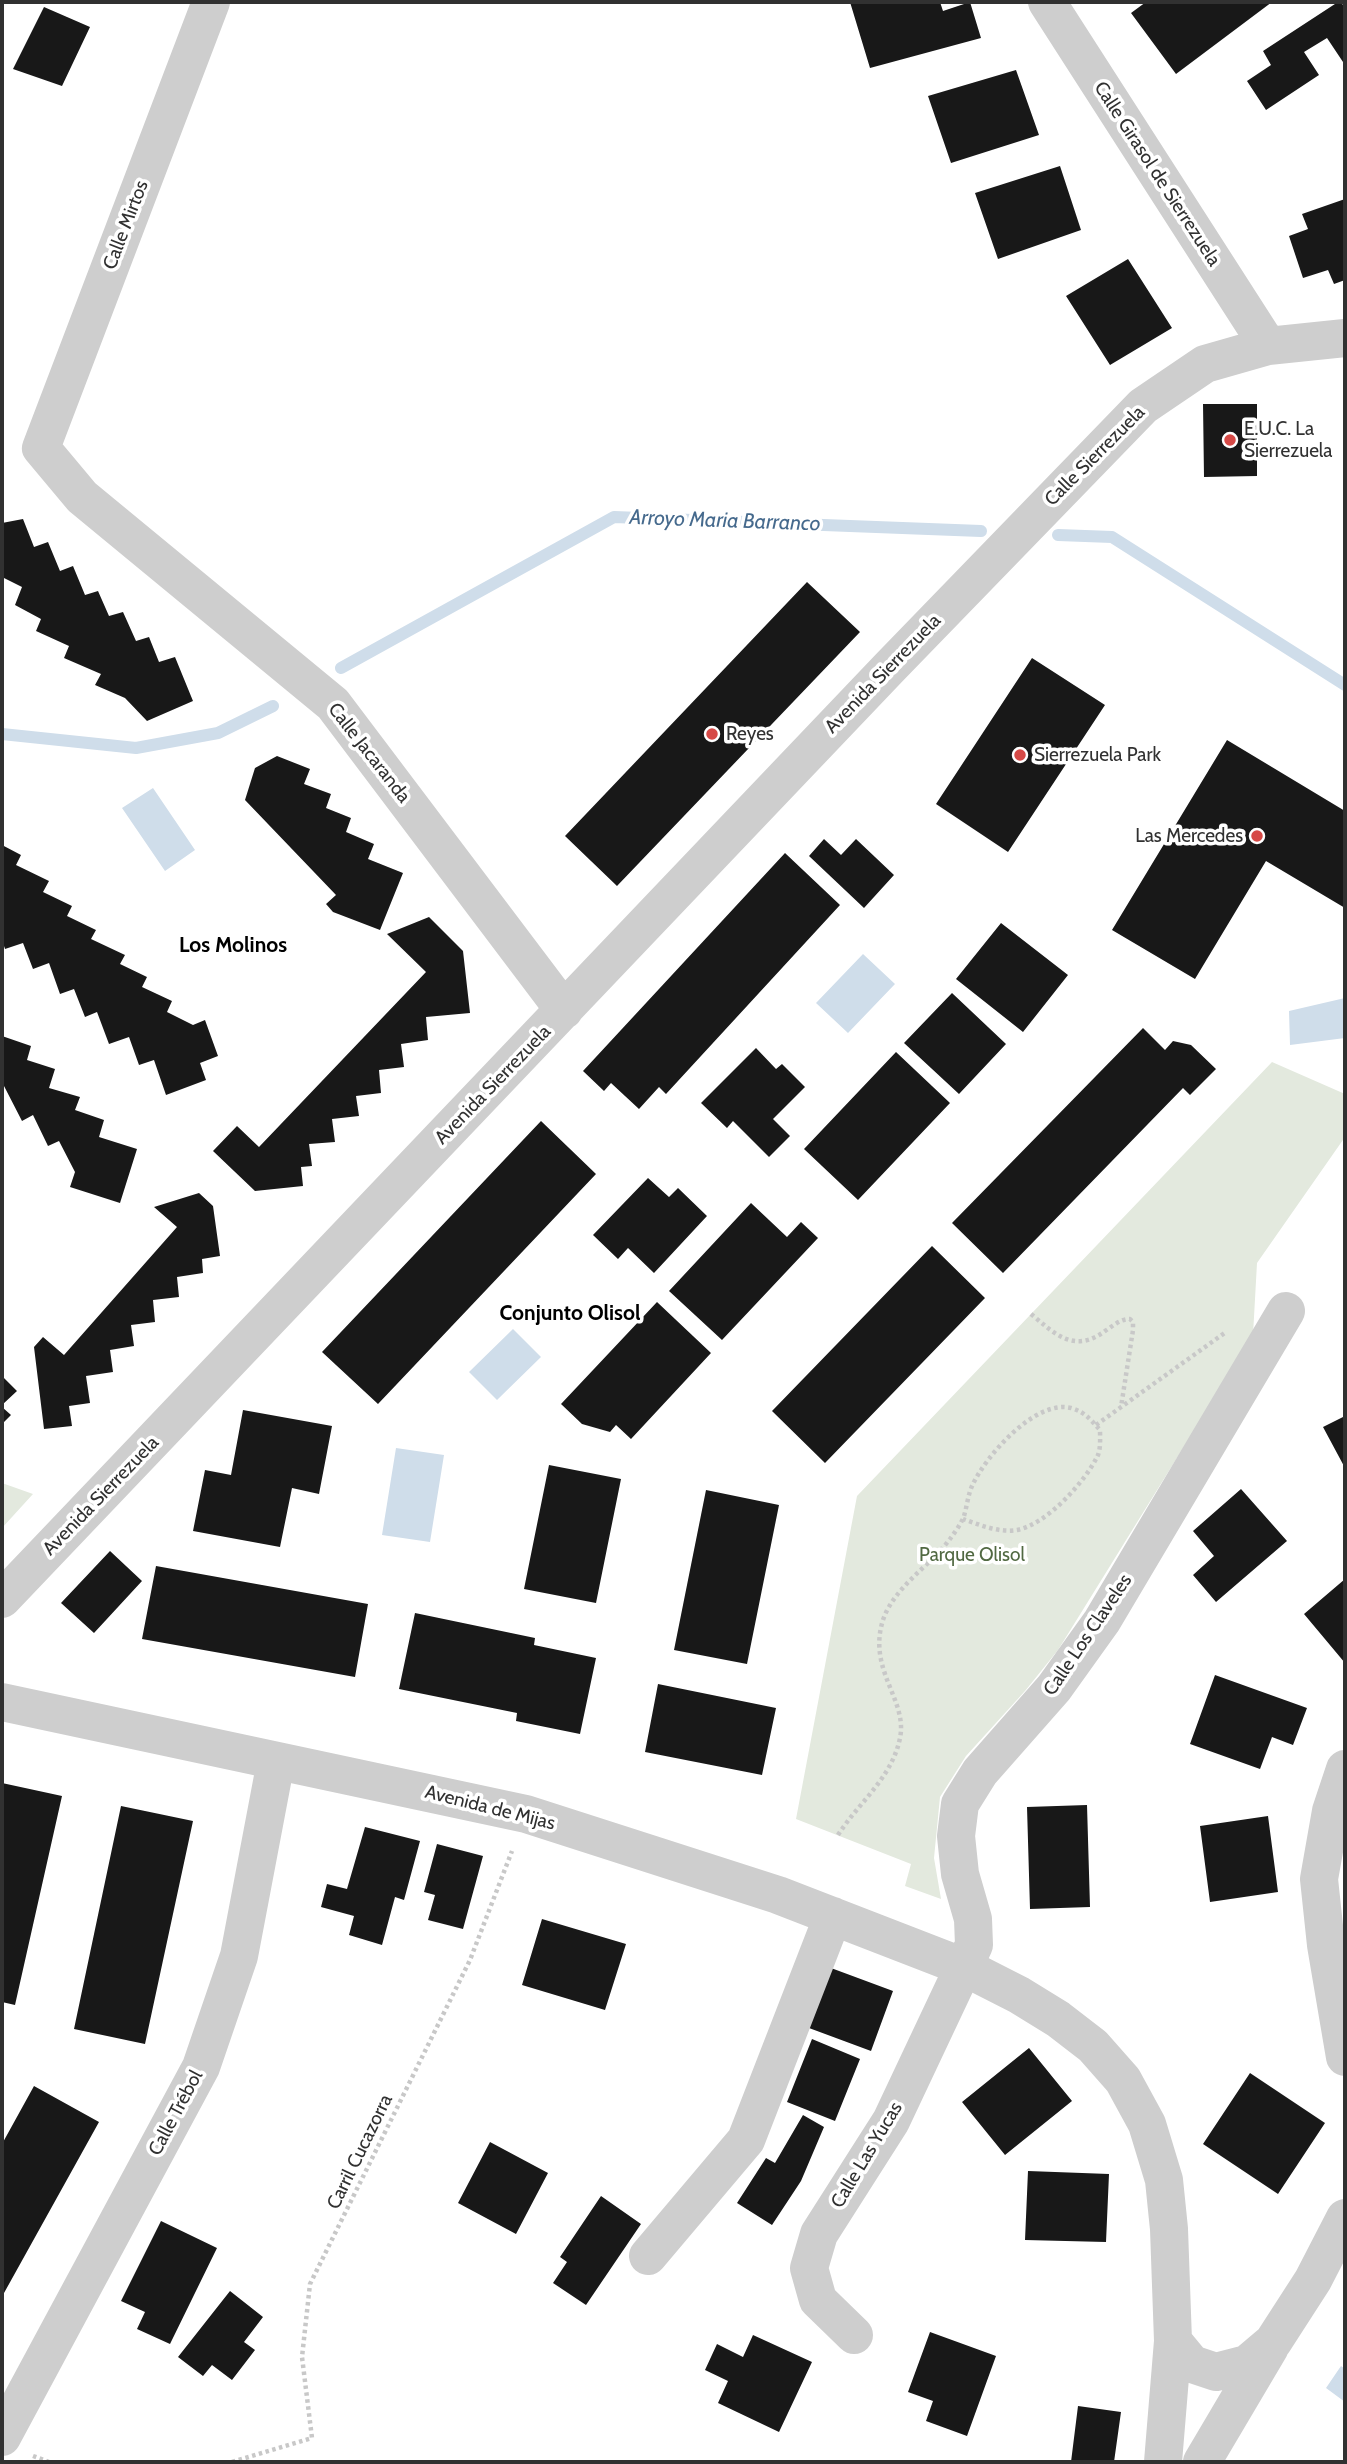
<!DOCTYPE html>
<html>
<head>
<meta charset="utf-8">
<style>
  body { margin:0 }
  #map { position:relative; width:1347px; height:2464px; overflow:hidden; background:#fff; font-family:Cabin,sans-serif }
  canvas { display:block }
  .frame { position:absolute; inset:0; border:4px solid #313131; pointer-events:none }
</style>
</head>
<body>
<div id="map">
<canvas width="1347" height="2464"></canvas>
<div class="frame"></div>
</div>
<script>
const c = document.querySelector('canvas').getContext('2d');
c.lineJoin = 'round';
function paint(path, color) {
  c.fillStyle = color;
  c.fill(path, 'evenodd');
}
function strokePath(path, color, width, dash) {
  c.strokeStyle = color;
  c.lineWidth = width;
  c.lineCap = dash ? 'butt' : 'round';
  c.setLineDash(dash || []);
  c.stroke(path);
}
function drawText(font, color, halo, rows, align = 'center') {
  c.font = font + ' Cabin,sans-serif';
  c.lineWidth = 7;
  c.setLineDash([]);
  c.textBaseline = 'middle';
  c.strokeStyle = halo;
  c.fillStyle = color;
  for (const [text, x, y, turn = 0] of rows) {
    c.save();
    c.translate(x, y);
    c.rotate((+turn || 0) * Math.PI / 180);
    c.textAlign = isNaN(turn) ? turn : align;
    if (halo) c.strokeText(text, 0, 0);
    c.fillText(text, 0, 0);
    c.restore();
  }
}
paint(new Path2D(`
  M1272 1062 1345 1094V1137L1257 1263 1253 1335 1058 1650 1025 1691 966 1756 940 1797 934 1858 941 1899 905 1886 911 1864 796 1819 857 1496Z
  M2 1483 33 1494 2 1528Z`), '#e3e9de');
paint(new Path2D(`
  M153 788 195 850 165 871 122 808Z
  M863 954 895 984 848 1033 816 1003Z
  M1345 998V1038L1290 1045 1289 1011Z
  M513 1329 541 1357 497 1400 469 1372Z
  M396 1448 444 1455 430 1542 382 1535Z
  M1341 2366 1345 2369V2402L1326 2388Z`), '#cfddea');
strokePath(new Path2D(`
  M1058 535 1112 537 1345 685
  M341 668 614 517 981 531
  M2 734 136 748 218 733 273 706`), '#cfddea', 12);
paint(new Path2D(`
  M850 2H940L943 11 970 2 981 38 870 68Z
  M1146 2H1272L1176 74 1131 13Z
  M1338 2H1341L1345 8V61L1343 62 1327 38 1304 52 1319 75 1266 110 1247 81 1271 65 1263 51Z
  M44 7 90 27 62 86 13 69Z
  M1016 70 1039 135 951 163 928 96Z
  M1060 166 1081 230 998 259 975 193Z
  M1345 199V280L1334 284 1328 270 1303 278 1289 236 1308 229 1302 214Z
  M1128 259 1172 328 1110 365 1066 296Z
  M1203 404H1257V476L1204 477Z
  M23 519 34 547 48 542 60 571 73 566 85 595 98 591 109 616 123 612 136 641 149 637 159 662 175 657 193 701 147 721 125 698 95 685 101 674 64 658 69 646 36 631 41 619 15 605 22 587 2 577V523Z
  M807 582 860 632 617 886 565 836Z
  M1032 658 1105 705 1008 852 936 804Z
  M1227 740 1345 811V908L1266 861 1195 979 1112 930Z
  M277 756 310 769 304 784 331 794 326 808 351 818 346 832 374 844 368 859 403 873 380 930 333 912 326 904 336 895 245 800 255 768Z
  M824 839 841 855 856 839 894 875 864 908 809 856Z
  M2 845 21 855 16 865 49 881 43 892 72 906 67 916 96 930 91 939 125 955 120 964 147 977 142 987 172 1001 167 1012 193 1025 205 1020 218 1056 200 1063 206 1080 166 1095 154 1060 139 1065 129 1037 109 1044 97 1012 85 1017 74 989 60 994 49 963 33 969 23 943 5 949 2 940Z
  M785 853 840 905 666 1094 659 1087 639 1109 611 1083 604 1091 583 1071Z
  M429 917 463 951 470 1013 426 1017 428 1040 401 1044 404 1067 379 1070 381 1093 356 1096 359 1116 332 1119 335 1142 309 1144 312 1166 301 1167 303 1186 255 1191 213 1151 237 1126 259 1147 426 972 387 934Z
  M1001 923 1068 975 1023 1032 956 979Z
  M952 993 1006 1044 959 1094 904 1043Z
  M1143 1028 1165 1050 1173 1041 1191 1045 1216 1069 1190 1095 1183 1088 1003 1273 952 1223Z
  M2 1036 31 1046 27 1060 55 1069 49 1088 80 1097 75 1110 104 1120 99 1137 137 1149 120 1203 70 1187 75 1172 59 1141 48 1146 33 1115 22 1121 4 1086 2 1087Z
  M756 1048 776 1069 782 1064 805 1087 773 1119 790 1136 769 1157 733 1121 727 1128 701 1103Z
  M896 1052 950 1103 858 1200 804 1149Z
  M541 1121 596 1174 378 1404 322 1352Z
  M648 1178 669 1197 678 1188 707 1216 654 1273 628 1248 618 1259 593 1235Z
  M199 1193 213 1206 220 1256 202 1259 203 1273 177 1277 179 1297 153 1300 155 1322 131 1325 134 1346 110 1350 113 1372 86 1376 90 1403 69 1406 72 1426 44 1429 34 1347 43 1337 64 1355 177 1227 154 1207Z
  M751 1203 787 1237 801 1222 818 1238 722 1340 669 1291Z
  M932 1246 985 1298 825 1463 772 1411Z
  M657 1302 711 1353 631 1439 616 1425 610 1432 582 1424 561 1404Z
  M2 1376 17 1391 2 1405Z
  M2 1407 11 1415 2 1424Z
  M243 1410 332 1426 319 1494 292 1488 280 1547 193 1531 205 1470 231 1475Z
  M1345 1416V1468L1323 1427Z
  M549 1465 621 1479 596 1603 524 1589Z
  M1241 1489 1287 1541 1216 1602 1193 1575 1214 1556 1193 1531Z
  M706 1490 779 1505 747 1664 674 1650Z
  M110 1551 142 1581 94 1633 61 1603Z
  M156 1566 368 1604 355 1677 142 1639Z
  M1345 1579V1663L1304 1614Z
  M415 1613 535 1638 534 1645 596 1658 580 1734 516 1721 517 1713 399 1689Z
  M1215 1675 1307 1708 1293 1745 1272 1737 1260 1769 1190 1744Z
  M658 1684 776 1708 762 1775 645 1752Z
  M2 1783 62 1796 15 2005 2 2002Z
  M1087 1805 1090 1907 1030 1909 1027 1807Z
  M121 1806 193 1821 145 2044 74 2029Z
  M1268 1816 1278 1892 1210 1902 1200 1826Z
  M365 1827 420 1841 404 1900 395 1897 382 1945 349 1935 354 1916 321 1907 327 1884 347 1889Z
  M437 1844 483 1856 463 1929 428 1920 435 1895 424 1892Z
  M542 1919 626 1944 605 2010 522 1985Z
  M831 1968 893 1991 871 2051 809 2028Z
  M812 2039 860 2059 835 2121 787 2102Z
  M1029 2048 1072 2101 1005 2155 962 2102Z
  M1250 2073 1325 2123 1278 2194 1203 2144Z
  M34 2086 99 2122 4 2293 2 2292V2144Z
  M803 2115 824 2127 801 2181 772 2225 737 2203 766 2158 775 2163Z
  M490 2142 548 2173 516 2234 458 2203Z
  M1028 2171 1109 2174 1106 2242 1025 2240Z
  M601 2196 641 2224 586 2305 553 2283 567 2262 560 2257Z
  M161 2221 217 2248 170 2344 137 2329 145 2312 121 2301Z
  M230 2291 263 2317 244 2342 255 2350 232 2380 212 2365 203 2376 178 2357Z
  M930 2332 996 2356 967 2436 926 2421 933 2401 908 2392Z
  M753 2335 812 2362 779 2432 718 2403 728 2381 705 2370 717 2344 743 2357Z
  M1078 2406 1121 2412 1114 2462H1071Z`), '#181818');
strokePath(new Path2D(`
  M1031 1314C1055 1334 1074 1354 1105 1331 1113 1326 1120 1319 1130 1319L1133 1322V1330L1121 1407
  M1096 1425 1226 1332
  M838 1835C859 1802 892 1778 900 1738 908 1700 867 1670 883 1620 894 1587 930 1566 950 1539 955 1532 961 1524 964 1516 967 1506 968 1495 972 1486 985 1457 1035 1399 1071 1408 1085 1412 1091 1420 1100 1430 1100 1438 1101 1450 1097 1457 1084 1483 1047 1524 1017 1530 999 1533 980 1525 963 1519
  M33 2456 49 2462
  M232 2462 312 2438 302 2357 310 2284 470 1960 512 1851`), '#c8c8c8', 4.5, [3.5, 3.5]);
strokePath(new Path2D(`
  M211 2 41 448 82 497 333 704 564 1010
  M1047 2 1268 346
  M2 1599 889 668 1143 406 1205 364 1268 346 1345 338
  M2 1702 526 1814 778 1895 964 1967 1019 1995 1058 2019 1093 2046 1123 2080 1147 2124 1164 2180 1169 2229 1173 2341 1163 2462
  M1345 1769 1331 1811 1319 1879 1326 1945 1345 2057
  M648 2256 746 2140 833 1916
  M854 2335 818 2300 809 2268 819 2234 891 2121 974 1945 973 1919 960 1874 956 1836 960 1804 980 1772 1054 1688 1102 1621 1286 1311
  M1173 2341 1192 2364 1216 2372 1247 2364 1273 2342 1313 2280 1345 2218
  M2 2437 201 2067 239 1956 276 1761
  M1202 2462 1270 2347`), '#cecece', 38);
for (const [x, y, r, color] of [
  [1230,440,7,"#d64946"],
  [712,734,7,"#d64946"],
  [1020,755,7,"#d64946"],
  [1257,836,7,"#d64946"]
]) {
  const dot = new Path2D();
  dot.arc(x, y, r, 0, 2 * Math.PI);
  c.fillStyle = color;
  c.fill(dot);
  strokePath(dot, '#fff', 2.5);
}
drawText('19px', '#313131', '#fff', [
  ["Calle Girasol de Sierrezuela",1157,174,57],
  ["Calle Mirtos",126,225,-69],
  ["Calle Sierrezuela",1095,456,-45],
  ["Avenida Sierrezuela",883,674,-46],
  ["Calle Jacaranda",369,753,52],
  ["Avenida Sierrezuela",493,1085,-46],
  ["Avenida Sierrezuela",101,1496,-46],
  ["Calle Los Claveles",1088,1635,-56],
  ["Avenida de Mijas",490,1808,14],
  ["Calle Trébol",176,2113,-62],
  ["Carril Cucazorra",360,2152,-64],
  ["Calle Las Yucas",867,2155,-59]
]);
drawText('19px', '#313131', '#fff', [
  ["E.U.C. La",1244,429],
  ["Sierrezuela",1244,451],
  ["Reyes",726,734],
  ["Sierrezuela Park",1034,755],
  ["Las Mercedes",1243,836,"right"]
], 'left');
drawText('19px', '#516942', '#fff', [
  ["Parque Olisol",972,1555]
]);
drawText('italic 21px', '#466a8d', '#fff', [
  ["Arroyo Maria Barranco",725,521,2]
]);
drawText('bold 21px', '#000', '#fff', [
  ["Los Molinos",233,946],
  ["Conjunto Olisol",570,1314]
]);
</script>
</body>
</html>
